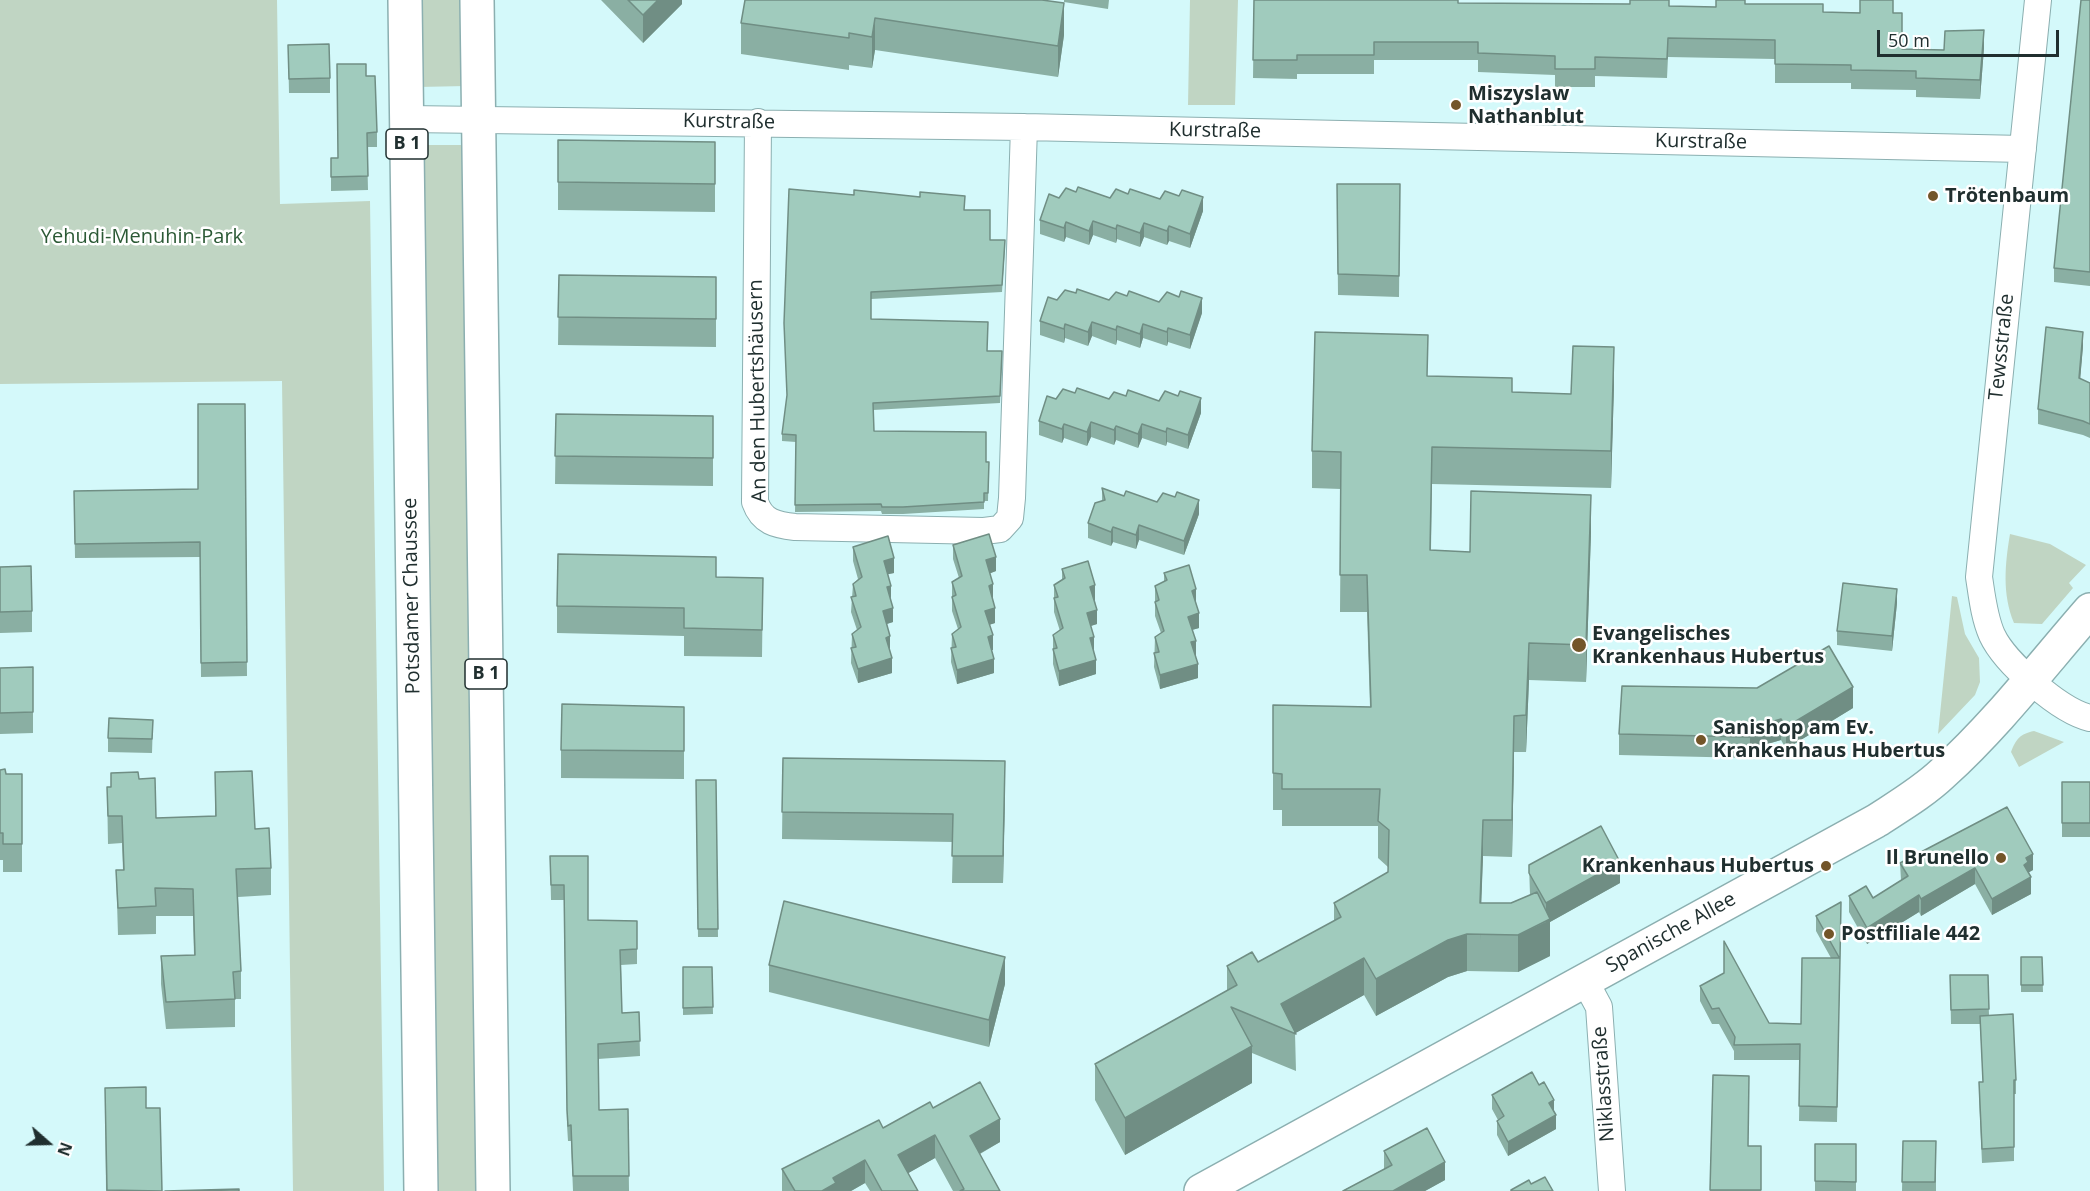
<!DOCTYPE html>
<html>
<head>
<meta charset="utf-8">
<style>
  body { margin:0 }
  #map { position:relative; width:2090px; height:1191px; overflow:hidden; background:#d4f9fa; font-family:"Open Sans",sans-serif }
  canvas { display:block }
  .north { position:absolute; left:18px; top:1113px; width:60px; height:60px; -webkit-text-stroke:4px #fff; paint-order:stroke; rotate:110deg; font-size:16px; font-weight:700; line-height:24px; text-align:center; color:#202f2f }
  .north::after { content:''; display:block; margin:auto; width:21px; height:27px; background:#202f2f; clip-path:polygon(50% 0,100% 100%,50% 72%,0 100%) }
  .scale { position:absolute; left:1877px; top:30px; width:182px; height:27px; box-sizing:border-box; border:3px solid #202f2f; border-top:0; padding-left:8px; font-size:18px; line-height:21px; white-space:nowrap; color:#202f2f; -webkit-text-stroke:4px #fff; paint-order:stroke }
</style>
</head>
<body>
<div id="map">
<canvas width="2090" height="1191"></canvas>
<div class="north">N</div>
<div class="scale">50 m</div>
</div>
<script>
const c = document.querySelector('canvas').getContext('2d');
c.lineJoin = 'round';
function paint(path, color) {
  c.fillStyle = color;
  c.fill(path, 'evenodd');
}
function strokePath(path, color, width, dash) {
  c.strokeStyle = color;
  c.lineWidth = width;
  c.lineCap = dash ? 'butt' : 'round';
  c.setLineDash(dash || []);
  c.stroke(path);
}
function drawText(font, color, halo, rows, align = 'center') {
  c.font = font + ' "Open Sans",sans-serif';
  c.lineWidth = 5;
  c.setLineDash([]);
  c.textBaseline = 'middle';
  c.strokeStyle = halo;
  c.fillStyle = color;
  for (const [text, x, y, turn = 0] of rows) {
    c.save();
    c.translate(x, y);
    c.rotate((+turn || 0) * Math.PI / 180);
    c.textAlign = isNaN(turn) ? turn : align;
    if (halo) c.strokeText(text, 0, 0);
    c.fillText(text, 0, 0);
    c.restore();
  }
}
paint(new Path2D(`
  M0 0H277L280 204 370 201 384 1191H293L282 381 0 384Z
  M417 0H465L466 86 418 87Z
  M1190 0H1238L1235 105H1188Z
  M418 145H467L483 1191H433Z
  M2010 534 2050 544 2086 565 2069 583 2073 588 2042 624 2014 623C2002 594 2005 564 2010 534Z
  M1952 596 1957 597 1965 634 1979 658 1980 682 1975 695 1938 734Z
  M2034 731 2064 742 2019 767 2011 752C2016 739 2020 734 2034 731Z`), '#c0d5c3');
const minor = new Path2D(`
  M2038 0 1979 577C1982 596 1984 617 1992 635 2005 663 2060 711 2090 718
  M407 119 1024 127 2023 149
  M758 122 755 502C762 522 776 525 795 527L984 531 1000 529 1010 518 1012 498 1024 127
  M1585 981 1599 1007 1612 1191`);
const major = new Path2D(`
  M405 0 421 1191
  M477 0 493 1191
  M1201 1191 1876 821C1899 806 1923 792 1943 773 1997 724 2042 665 2090 610`);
strokePath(minor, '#8bafb0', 28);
strokePath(major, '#8bafb0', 36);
strokePath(minor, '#fff', 26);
strokePath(major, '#fff', 33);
paint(new Path2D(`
  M601 0H682V4L643 43Z
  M745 0 1064 35 1058 77 875 50 872 68 849 65V70L741 54V23Z
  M1064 0H1109L1108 9 1064 2Z
  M1254 0 1716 7 1746 4 1823 12 1893 13 1902 49 1944 50 1984 48 1980 99 1916 97V90L1851 89V83H1775V59L1668 57 1667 78 1595 76V87H1555V75L1478 72V60H1374V74H1297V79L1253 78Z
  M2090 0V286L2054 282V268Z
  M288 45 330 78V93H289Z
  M366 76 377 132V147H367L368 190 331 191V158H338Z
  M715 142V212L558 210V182Z
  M1337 184H1400L1399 297 1338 295Z
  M1076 192 1110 198 1128 194 1160 199 1203 211 1190 248 1169 241 1167 245 1144 237 1140 247 1117 239 1116 243 1093 235 1089 245 1066 237 1064 242 1040 234V220L1059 198Z
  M854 195 920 197 965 210 990 240 1005 247 1002 292 871 299V319L987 351H1002L1000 403 873 410 874 431 989 462 988 501H984V509L903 514H882L881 511 795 512 796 442 782 441V434Z
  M559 275 716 277V347L558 345Z
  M1076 293 1109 300 1127 296 1202 313 1190 349 1168 342 1167 346 1143 338 1140 348 1117 340 1116 345 1092 336 1088 346 1065 338 1064 343 1040 335V321L1057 300Z
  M2083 346 2080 379 2090 383V438L2083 435 2038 424V409Z
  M1428 376 1512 392 1571 394 1614 384 1611 488 1432 484 1431 550 1470 552 1591 532 1586 682 1529 680 1526 752H1514L1512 857 1483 856 1481 903H1511L1530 895 1529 865 1620 883 1550 922V956L1518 972 1467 971 1448 977 1376 1016 1364 995 1295 1033 1296 1071 1252 1053V1083L1125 1155 1095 1100V1064L1227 991V966L1258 962 1334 921V903L1388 872V867L1378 858V826H1282V810H1273V705L1370 707 1367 612H1340L1341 489 1312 488V451Z
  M1075 393 1109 399 1126 396 1159 401 1201 413 1188 449 1167 442 1166 446 1142 438 1138 448 1116 440 1114 445 1091 437 1087 446 1064 438 1062 443 1039 435V421L1056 399Z
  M245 404 247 676 201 677 200 557 75 558 74 491 198 489Z
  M556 414 713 416V486L555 484Z
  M1102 488 1124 496 1157 502 1199 514 1184 555 1139 540 1136 549 1113 542 1111 546 1088 538V523L1102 500Z
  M953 545 996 571 990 573 995 623 989 625 994 673 957 684 951 662 952 634 958 629 952 611V582L959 578 953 559Z
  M853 547 894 573 888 574 893 622 887 624 892 673 858 683 851 663 852 634 857 630 851 612 853 584 858 579 853 561Z
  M0 567 32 611V632L0 633Z
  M1062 569 1095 600 1097 624 1091 626 1096 674 1059 686 1053 664V635L1060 631 1054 612V585L1062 580Z
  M1164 573 1196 603 1199 628 1192 630 1198 678 1160 689 1154 667 1155 637 1161 633 1155 616V586L1164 582Z
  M716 577 763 578 762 657 684 656V636L557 633V606Z
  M1897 603 1892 651 1837 645V631Z
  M33 667V733L0 734V668Z
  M684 707V779L561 778V750Z
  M1853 708 1786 749 1781 740 1750 749V758L1619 755V734Z
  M153 720 152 753 108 752V738Z
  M783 758 1005 789 1003 883H952L953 842 782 839Z
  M0 770 6 774H22V872H3V860H0Z
  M215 772 255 829 271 868V895L238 897 241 971V999H235V1027L166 1029 161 984V956L194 955 193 916H156V934L118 935 116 870H123L122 843 108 844 107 787H111V773L139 779 156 818 215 816Z
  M696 780H716L718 937H698Z
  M2062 782H2090V837H2062Z
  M550 856 588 920 637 921V964L621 965 622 1013 639 1012 640 1056 598 1059 599 1110 628 1109 629 1191H573L571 1141H568L567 1125 564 900H551Z
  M1900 863 2033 870 2028 872 2031 894 1992 915 1975 884 1921 916 1919 912 1867 944 1849 912V896L1873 898 1901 880Z
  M1841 902 1837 1122 1799 1121 1800 1060H1734V1051L1719 1024H1712L1700 1001V986L1769 1023 1801 1024 1831 958 1816 931V916Z
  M2021 957H2042L2043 992H2021Z
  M769 965 1005 984 989 1047 769 992Z
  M683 967H712L713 1014 683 1015Z
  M1950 975H1988L1989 1016 2016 1080V1094H2014V1161L1982 1163 1979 1096V1082H1983L1980 1024H1951Z
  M1713 1075 1748 1146H1761V1191H1710Z
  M105 1088 146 1108 162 1191H106Z
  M1492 1095 1554 1112 1556 1129 1508 1156 1497 1135V1121L1498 1120 1492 1109Z
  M933 1108 1000 1142 980 1154 1000 1191H953L935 1158 908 1173 918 1191H870L865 1183 851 1191H782V1169Z
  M1903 1141H1936V1191H1902Z
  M1815 1144H1856V1191H1815Z
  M1384 1151 1445 1180 1425 1191H1342L1384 1169Z`), '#8aafa3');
paint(new Path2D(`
  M658 0H682V4L643 43V15Z
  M1064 3V35L1058 77V46Z
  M875 18V50L872 68V37Z
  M1984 30V48L1980 99V80Z
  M1203 197V211L1190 248V234Z
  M1093 221V235L1089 245V231Z
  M1066 222V237L1064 242V228Z
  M1144 223V237L1140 247V233Z
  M1117 225V239L1116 243V229Z
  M1169 226V241L1167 245V231Z
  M1202 298V313L1190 349V335Z
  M1092 322V336L1088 346V332Z
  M1065 324V338L1064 343V329Z
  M1143 324V338L1140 348V334Z
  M1117 326V340L1116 345V330Z
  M1168 328V342L1167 346V332Z
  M2083 332V346L2079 393V378Z
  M1614 347V384L1611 488V451Z
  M1201 398V413L1188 449V435Z
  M1091 422V437L1087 446V432Z
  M1064 424V438L1062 443V429Z
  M1142 424V438L1138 448V434Z
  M1116 426V440L1114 445V430Z
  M1167 428V442L1166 446V432Z
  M1591 495V532L1586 682V645Z
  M1199 500V514L1184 555V541Z
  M1139 525V540L1136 549V535Z
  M1113 527V542L1111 546V532Z
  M996 557V571L986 575V560Z
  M894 558V573L884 575V561Z
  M993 584V598L989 600V586Z
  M1095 585V600L1090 601V587Z
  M891 586V600L887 587Z
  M1196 589V603L1192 605V591Z
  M1897 589V603L1892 651V636Z
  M893 608V622L883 625V611Z
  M995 608V623L985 626V611Z
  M1097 610V624L1087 627V613Z
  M1199 613V628L1188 631V617Z
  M993 635V650L988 651V637Z
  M890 636V651L886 638Z
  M1094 637V651L1090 653V638Z
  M1196 641V655L1191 656V642Z
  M1529 643V680L1526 752V715Z
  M892 658V673L858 683V669Z
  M994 659V673L957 684V670Z
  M1096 660V674L1059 686V671Z
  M1198 664V678L1160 689V675Z
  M1853 687V708L1786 749V727Z
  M1514 716V752L1512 857V820Z
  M1781 719V740L1750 749V758V728Z
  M1005 761V789L1003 883V856Z
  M1483 820V856L1480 940V903Z
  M2033 854V870L2028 873 2024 865 2026 858Z
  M1620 862V883L1550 922V956L1518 972V935L1546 922V903Z
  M1975 868V884L1921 916V899Z
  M2031 877V894L1992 915V899Z
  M1919 895V912L1867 944V928Z
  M1467 934V971L1448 977 1376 1016V979L1448 940Z
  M1005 957V984L989 1047V1020Z
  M1364 958V995L1294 1034 1281 1004Z
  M1252 1046V1083L1125 1155V1118Z
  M1554 1100V1114L1549 1103Z
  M1556 1115V1129L1508 1156V1142Z
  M1000 1119V1142L970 1159V1136Z
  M935 1135V1158L898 1179V1155Z
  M865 1160V1183L851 1191H822L833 1178Z
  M1445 1162V1180L1425 1191H1393Z`), '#708e84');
const building = new Path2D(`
  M628 0H658L643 15Z
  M745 0H1042L1064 3 1058 46 875 18 872 37 849 33V38L741 23Z
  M1254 0H1458V3L1630 4V0H1669V6L1716 7V0H1745V4H1823V12L1860 13V0H1893V13H1902V49L1944 50 1945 31 1984 30 1980 80 1916 78V71L1851 70V65L1775 64V40L1668 38 1667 59 1595 57V69H1555V56L1478 53V42H1374V55H1297V60H1253Z
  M2081 0H2090V272L2054 268Z
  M329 44 330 78 289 79 288 45Z
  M337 64H366V76H375L377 132 367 133 368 176 331 177V158H338Z
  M558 140 715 142V184L558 182Z
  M1337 184H1400L1399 276 1338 274Z
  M1078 187 1110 198 1116 189 1128 194 1130 189 1160 199 1165 191 1179 196 1182 190 1203 197 1190 234 1169 226 1167 231 1144 223 1140 233 1117 225 1116 229 1093 221 1089 231 1066 222 1064 228 1040 220 1049 194 1059 198 1066 188 1076 192Z
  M789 189 854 195V190L920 197V192L965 196 964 210H990V240H1005L1002 285 871 292V319L988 322 987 351H1002L1000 396 873 403 874 431 986 432V462H989L988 493H984V502L903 507H882L881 504 795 505 796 435 782 434 787 395 784 323Z
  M559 275 716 277V319L558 317Z
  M1077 289 1109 300 1116 292 1127 296 1129 291 1159 302 1167 292 1179 297 1181 291 1202 298 1190 335 1168 328 1167 332 1143 324 1140 334 1117 326 1116 330 1092 322 1088 332 1065 324 1064 329 1040 321 1048 297 1057 300 1065 290 1076 293Z
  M2046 327 2083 332 2079 378 2090 383V424L2083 421 2038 409Z
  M1315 332 1428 335 1427 376 1512 378V392L1571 394 1573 346 1614 347 1611 451 1432 447 1430 550 1470 552 1471 491 1591 495 1586 645 1529 643 1526 715 1514 716 1512 820H1483L1480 903H1511L1537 892 1550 919 1518 935 1467 934 1448 940 1376 979 1364 958 1281 1004 1296 1034 1231 1007 1252 1046 1125 1118 1095 1064 1237 985 1227 966 1252 952 1258 962 1341 917 1334 903 1388 872 1389 830 1378 821 1380 789H1282V774L1273 773V705L1371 707 1367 575H1340L1341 452 1312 451Z
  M1077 388 1109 399 1114 392 1126 396 1128 390 1159 401 1165 391 1178 396 1180 391 1201 398 1188 435 1167 428 1166 432 1142 424 1138 434 1116 426 1114 430 1091 422 1087 432 1064 424 1062 429 1039 421 1047 396 1056 399 1063 389 1075 393Z
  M198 404H245L247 662 201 663 200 542 75 544 74 491 198 489Z
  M556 414 713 416V458L555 456Z
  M1102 488 1124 496 1126 491 1157 502 1163 493 1175 497 1177 492 1199 500 1184 541 1139 525 1136 535 1113 527 1111 532 1088 523 1095 503 1105 500Z
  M989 534 996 557 986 560 993 584 989 586 995 608 985 611 993 635 988 637 994 659 957 670 951 648 956 647 952 634 961 627 952 597 956 595 952 582 962 576 953 545Z
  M888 536 894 558 884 561 891 586 887 587 893 608 883 611 890 636 886 638 892 658 858 669 851 648 856 647 852 634 861 627 851 597 856 596 853 584 862 577 853 547Z
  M558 554 716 557V577L763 578 762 630 684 628V608L557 606Z
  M1088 561 1095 585 1090 587 1097 610 1087 613 1094 637 1090 638 1096 660 1059 671 1053 649 1057 648 1053 635 1063 628 1054 598 1058 597 1054 585 1065 578 1062 569Z
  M1189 565 1196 589 1192 591 1199 613 1188 617 1196 641 1191 642 1198 664 1160 675 1154 653 1159 652 1155 637 1164 631 1155 602 1159 600 1155 586 1167 580 1164 573Z
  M31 566 32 611 0 612V567Z
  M1843 583 1897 589 1892 636 1837 631Z
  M1829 646 1853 687 1786 727 1781 719 1750 728V737L1619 734 1622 686 1757 688Z
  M33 667V712L0 713V668Z
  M562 704 684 707V751L561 750Z
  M109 718 153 720 152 739 108 738Z
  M783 758 1005 761 1003 856H952L953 814 782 812Z
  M5 769 6 774H22V844H3V833H0V770Z
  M252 771 255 829 269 828 271 868 236 869 241 971 233 972 235 999 166 1002 161 956 195 955 193 889 155 888 156 906 118 908 116 870H124L122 816H108L107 787H111V773L138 772 139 779 155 778 156 818 216 816 215 772Z
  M696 780H716L718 929H698Z
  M2062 782H2090V823H2062Z
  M2007 807 2033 854 2026 858 2028 862 2024 865 2031 877 1992 899 1975 868 1921 899 1919 895 1867 928 1849 896 1866 886 1873 898 1908 876 1900 863Z
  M1601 826 1620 862 1546 903 1529 873V865Z
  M550 856H588V920L637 921V949L620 950 622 1013 639 1012 640 1041 598 1044 599 1110 628 1109 629 1176H573L571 1125 568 1126 567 1110 564 885H551Z
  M784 901 1005 957 989 1020 769 965Z
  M1841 902 1840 959 1816 916Z
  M1724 941 1769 1023 1801 1024 1802 958H1840L1837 1107 1799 1106 1800 1044 1734 1045 1735 1037 1719 1008 1712 1009 1700 986 1724 973Z
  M2021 957H2042L2043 985H2021Z
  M683 967H712L713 1007 683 1008Z
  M1950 975H1988L1989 1009 1951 1010Z
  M2013 1014 2016 1080H2014V1147L1982 1149 1979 1082H1983L1980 1016Z
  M1532 1072 1539 1085 1544 1082 1554 1100 1549 1103 1556 1115 1508 1142 1497 1121 1504 1116 1492 1095Z
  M1713 1075 1749 1076 1748 1146H1761V1190H1710Z
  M980 1082 1000 1119 970 1136 1000 1191H960L964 1189 935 1135 898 1155 918 1191H882L865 1160 833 1178 836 1183 822 1191H795L782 1169 879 1120 883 1128 930 1102 933 1108Z
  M146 1087V1108H160L162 1191 107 1190 105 1088Z
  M1427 1128 1445 1162 1393 1191H1343L1392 1165 1384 1151Z
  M1903 1141H1936L1935 1182H1902Z
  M1815 1144H1856V1182L1815 1181Z
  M1545 1177 1553 1191H1511V1190L1529 1180 1531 1184Z
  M239 1189V1191H165Z`);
paint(building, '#a0cbbd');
strokePath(building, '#708e84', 1.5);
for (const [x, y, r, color] of [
  [1456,105,6,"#735529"],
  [1933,196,6,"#735529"],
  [1579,645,8,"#735529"],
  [1701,740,6,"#735529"],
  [2001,858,6,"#735529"],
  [1826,866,6,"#735529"],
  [1829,934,6,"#735529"]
]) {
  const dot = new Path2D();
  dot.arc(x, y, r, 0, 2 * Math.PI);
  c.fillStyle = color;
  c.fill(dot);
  strokePath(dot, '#fff', 2);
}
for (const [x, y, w] of [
  [407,144,42],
  [486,674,42]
]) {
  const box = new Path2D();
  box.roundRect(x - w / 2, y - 15, w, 30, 4.5);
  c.fillStyle = '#fff';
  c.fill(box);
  strokePath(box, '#202f2f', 1.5);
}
drawText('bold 18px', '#202f2f', null, [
  ["B 1",407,144],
  ["B 1",486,674]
]);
drawText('bold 20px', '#202f2f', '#fff', [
  ["Miszyslaw",1468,94],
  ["Nathanblut",1468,117],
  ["Trötenbaum",1945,196],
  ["Evangelisches",1592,634],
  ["Krankenhaus Hubertus",1592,657],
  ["Sanishop am Ev.",1713,728],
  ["Krankenhaus Hubertus",1713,751],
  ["Il Brunello",1989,858,"right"],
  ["Krankenhaus Hubertus",1814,866,"right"],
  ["Postfiliale 442",1841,934]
], 'left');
drawText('20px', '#202f2f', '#fff', [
  ["Kurstraße",729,122,1],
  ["Kurstraße",1215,131,1],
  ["Kurstraße",1701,142,1],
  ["Tewsstraße",2002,347,-84],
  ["An den Hubertshäusern",758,391,-91],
  ["Potsdamer Chaussee",412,596,-91],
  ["Spanische Allee",1671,933,-29],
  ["Niklasstraße",1604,1084,-94]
]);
drawText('20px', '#2b5935', '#fff', [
  ["Yehudi-Menuhin-Park",142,237]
]);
</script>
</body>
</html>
